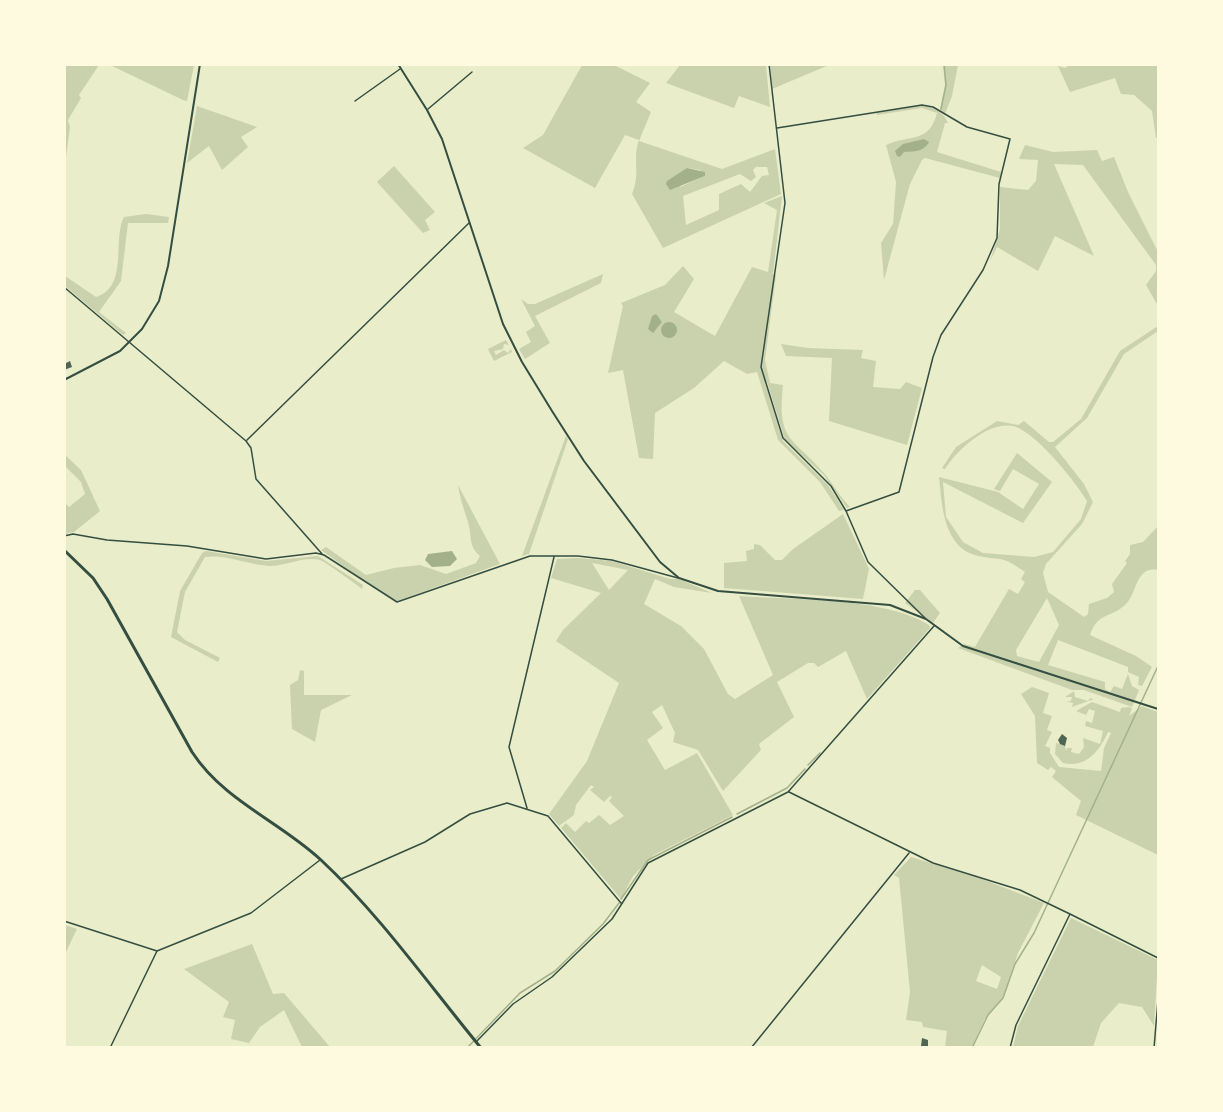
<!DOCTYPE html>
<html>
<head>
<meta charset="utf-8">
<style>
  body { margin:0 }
  #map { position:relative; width:1223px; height:1112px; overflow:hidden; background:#e9edc9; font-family:"DM Sans",sans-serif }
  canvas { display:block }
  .frame { position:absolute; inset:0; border:66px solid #fefae0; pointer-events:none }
</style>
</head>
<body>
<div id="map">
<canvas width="1223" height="1112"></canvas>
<div class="frame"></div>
</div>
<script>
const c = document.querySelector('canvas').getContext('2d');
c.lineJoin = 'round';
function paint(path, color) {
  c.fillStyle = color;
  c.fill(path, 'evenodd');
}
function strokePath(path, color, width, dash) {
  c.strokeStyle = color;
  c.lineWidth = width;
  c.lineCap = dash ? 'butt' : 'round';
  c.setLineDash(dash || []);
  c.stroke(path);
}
paint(new Path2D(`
  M770 64 829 65 772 89Z
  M64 65H99L79 95 81 98 68 120 70 127 65 164Z
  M110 65H194L187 101 183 100Z
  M582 65H614L650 83 636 102 651 112 639 141 722 169 775 149 781 194 663 248 632 194C641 173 632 158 639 140L625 135 595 188 523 148 543 135ZM756 167H767L769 175 762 176 750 192 741 184 719 194V210L686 225 683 196 740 174 751 181 756 177 753 170ZM687 168 700 170 705 176 680 187Z
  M680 65 766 66 770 107 739 96 734 108 666 83Z
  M943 65H958L952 96 945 114 940 110 945 85Z
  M1070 65H1158V138H1156L1152 111 1134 95 1121 94 1115 78 1070 92 1058 66 1065 68Z
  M921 105C933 107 944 112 948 123H945L937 152 1001 172 1000 178 925 158 922 160 910 184 884 280 881 243 893 224 896 182 886 145C910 134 929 144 937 113L922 108 877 115 876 113Z
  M197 106 257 127 241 137 248 147 222 170 209 146 187 163Z
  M1025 145 1053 152 1097 150 1102 161 1114 157 1128 192 1158 252V306L1146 285 1156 271V265L1083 165 1054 164 1094 256 1055 236 1038 271 997 247 990 261 1000 229V187L1028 190 1036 181 1038 160 1019 159Z
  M394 166 435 212 425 220 430 230 423 233 377 182Z
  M782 196 773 274 776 275 765 360 770 383 783 385C777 442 792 436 824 473 833 484 840 497 850 507L847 508 824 475 785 440 767 382 765 383 783 441 828 485 844 510 839 511 820 482 778 440 757 372 747 374 724 361 694 388 655 413 653 459 639 458 623 370 608 373 623 306 621 303 665 285 683 266 694 279 674 312 715 336 752 267 768 272 777 210 764 203Z
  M146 214 169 217 168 223H128L121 281 99 312 126 333 123 335 65 286V276L96 297C129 287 112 240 124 217Z
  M603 274 601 283 535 316 550 343 525 359 519 349 531 342 526 332 535 326 521 299 528 304H535Z
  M1158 326V331L1124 354 1087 418 1055 447 1084 484 1093 502 1082 524 1046 564 1043 573 1048 592 1084 617 1088 614 1089 604 1107 598 1114 592 1112 584 1127 563 1125 561 1130 554V545L1143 542 1158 526V570C1135 566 1138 593 1125 605 1111 618 1098 612 1090 635L1136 656 1152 667 1142 686 1138 685 1139 677 1128 672V667L1058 640 1048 665 1105 682V689L1110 692 1114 686 1122 689 1128 674 1132 686 1139 690 1132 707 1084 690H1072L958 648 964 644 975 647 1009 589 1018 594 1025 582 1021 579 1025 572C1001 555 1004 561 978 556 943 548 942 505 939 477L998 492 1023 509 1039 484 1013 469 1000 491 994 489 1017 453 1052 482 1023 523 943 482 946 517 963 542 983 553 1034 557 1053 552 1081 519 1087 501C1076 482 1035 431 1013 426 988 421 957 450 945 469L942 468 956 447 997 421 1018 425 1024 421 1049 442H1053L1081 419 1120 351ZM1047 598 1059 625 1039 662 1017 656 1016 650Z
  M506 340 509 345 504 344 503 349 494 351 496 355 504 350 508 353 511 349 512 352 494 361 488 349Z
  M781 344 808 348 863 350 861 358 876 361 873 387 900 389 906 382 922 388 907 445 829 421 832 358 786 356Z
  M566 436 568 439 529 554 522 556Z
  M65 455 81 470 100 511 74 532 65 534V503L69 507 85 494 81 482 65 466Z
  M458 485 500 564 397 601 365 582 321 550 326 547 366 575 394 568 420 565 446 574 476 563 480 556C468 546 472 535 468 522 464 509 460 499 458 485Z
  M843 514 869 569 863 599 724 588V563L747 561 746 551 754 549V544L760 545 775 560H782L793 549Z
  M206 551 266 561 318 556 363 585 362 589C356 584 324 561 320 560 303 556 287 566 270 566 249 565 225 554 205 557L185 592 177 632 185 640 220 658 218 662 171 637 180 591 202 553Z
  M578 558 612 561 670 579H679L712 593 674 587 655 579 644 604 681 626 704 649 728 694 735 699 773 675 739 596C793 600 885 597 929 625L930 628 867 699 846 651 818 667 814 663H808L777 682 794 717 759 744 761 750 723 791 698 750 673 742 675 733 662 705 652 712 663 728 647 740 665 770 697 753 733 815 654 855 633 876 621 899 561 828 566 823 575 832 586 821 589 823 599 815 610 825 624 816 609 801 612 797 610 796 604 802 590 790 594 787 591 785 576 805 574 815 559 826 549 814 587 761 619 683 556 641 563 630 601 593 551 578 557 559ZM592 563 628 570 609 590Z
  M915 590H920L940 613 933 623 905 603Z
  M300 670 304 671V695H352L321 710 315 742 292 729 290 685 298 680Z
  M1032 687 1049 693 1043 713 1052 716 1047 730 1052 732 1045 746 1050 748V753L1059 767 1101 771 1104 748 1111 733 1108 732C1099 752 1086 768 1063 763L1055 754 1056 743 1065 745 1066 751 1067 748H1072L1071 752 1079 754 1084 747 1083 738 1100 744 1103 731 1085 726 1086 721 1092 723 1095 711 1089 709 1086 715 1076 711 1092 702 1120 712 1121 708 1130 707 1132 709 1129 716 1142 706 1158 712V855L1076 815 1081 801 1052 777 1056 771 1051 767 1048 770 1037 763 1035 716 1021 694Z
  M1074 691 1075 697 1088 701 1090 698 1094 699 1072 707 1073 703 1066 701H1071L1072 697H1065Z
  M911 857 982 879 1044 903 1018 953 1003 998 985 1019 972 1047H945L947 1031 923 1027 922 1022 906 1020 910 992 899 878 894 875ZM982 965 1001 977 997 989 976 981Z
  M1071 918 1158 960 1154 1026 1142 1007 1119 1003 1101 1023 1093 1047H1013L1018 1026Z
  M65 925 77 929 65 954 64 925Z
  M252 944 273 994 284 993 330 1047H302L284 1010 260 1027 249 1043 231 1039 235 1020 223 1017 229 1002 184 969Z`), '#cad2ad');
paint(new Path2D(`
  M924 139 929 142C923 153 913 151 904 152L900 157 897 156 895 151 903 144Z
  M687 168 705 172V176L670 190 666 184 667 181Z
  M656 314 662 322 653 333 648 329 652 316Z
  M661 330a8 8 0 1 1 16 0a8 8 0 1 1-16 0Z
  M452 551 457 559 450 566 432 567 425 560 428 554Z`), '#a3b18a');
strokePath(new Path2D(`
  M941 109 946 85 944 64
  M808 765 820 753
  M737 814 787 788 805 769
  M621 899 648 860 732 817
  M467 1048 520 993 555 971 603 924 619 903
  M972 1048 988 1015 1003 998 1015 964 1034 933 1158 666`), '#a3b18a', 1.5);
paint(new Path2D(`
  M70 361 72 367 64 370V364Z
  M1062 734 1067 738 1065 746 1060 744 1058 740Z
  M922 1038 928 1040V1047L921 1046Z`), '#4f6655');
strokePath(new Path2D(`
  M769 64 785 203 761 367 783 438 831 486 846 511 868 562 925 618
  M355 101 400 69
  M428 109 472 72
  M777 128 922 105 933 107 967 127 1010 139 999 184 997 238 983 270 941 335 933 357 899 492 846 511
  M64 287 246 441 251 448 256 479 323 555
  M247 440 469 223
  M64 536 73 534 107 540 187 546 266 559 316 553 324 555 397 602 530 556H578L612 560 678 578
  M789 792 933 863 1020 890 1070 914
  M527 808 509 747 554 557
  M341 879 425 842 470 814 507 803 548 816 621 903
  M64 921 157 951
  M476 1042 513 1004 552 977 612 919 648 863 788 792 934 626
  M110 1048 157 951 251 913 320 860
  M751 1048 909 853
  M1010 1048 1016 1025 1070 914 1158 958
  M1154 1048 1158 1000`), '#344e41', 1.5);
strokePath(new Path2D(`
  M398 64 427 110 442 139 503 324 522 362 552 411 584 461 660 562 679 578 718 591 890 605 926 619 963 646 1158 709
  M64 380 120 351 142 329 159 301 168 266 200 64`), '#344e41', 2);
strokePath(new Path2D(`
  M64 550 93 578 107 599 192 752C224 801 279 821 321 860 380 915 429 985 481 1048`), '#344e41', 3);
</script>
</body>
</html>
